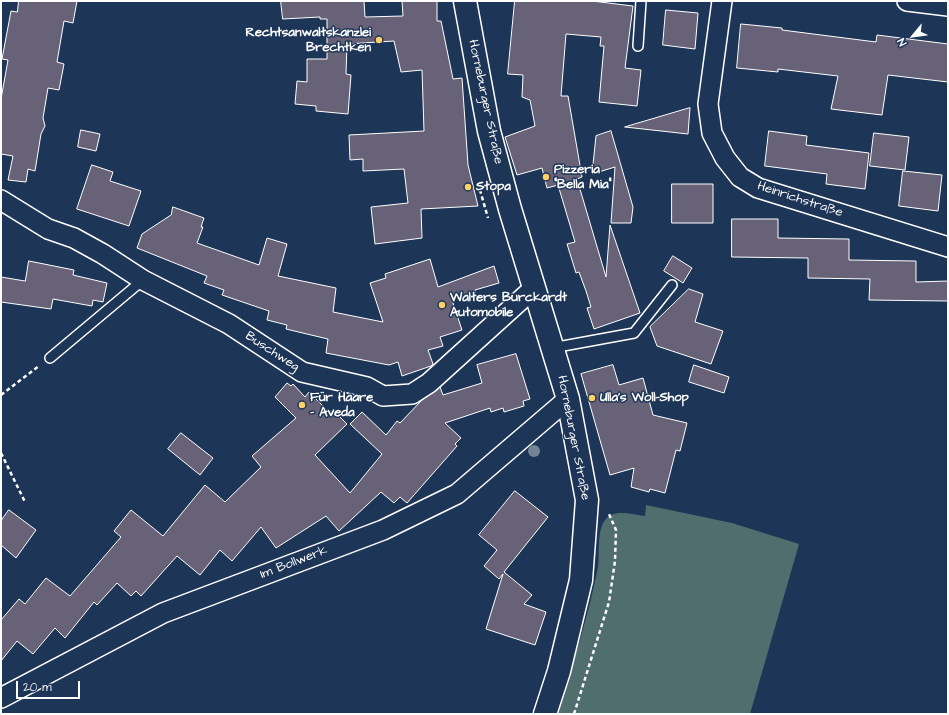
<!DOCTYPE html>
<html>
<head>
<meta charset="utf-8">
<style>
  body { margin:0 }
  #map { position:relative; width:949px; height:715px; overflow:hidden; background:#1d3557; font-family:"Architects Daughter",sans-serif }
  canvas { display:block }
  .frame { position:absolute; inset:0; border:2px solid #fff; pointer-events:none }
  .north { position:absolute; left:893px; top:16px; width:40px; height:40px; -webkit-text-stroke:3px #1d3557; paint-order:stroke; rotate:241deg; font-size:11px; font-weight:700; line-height:16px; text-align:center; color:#fff }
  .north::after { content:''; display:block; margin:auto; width:14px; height:18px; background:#fff; clip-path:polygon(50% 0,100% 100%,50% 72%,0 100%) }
  .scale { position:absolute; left:16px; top:681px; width:64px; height:18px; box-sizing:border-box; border:2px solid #fff; border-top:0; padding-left:5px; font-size:12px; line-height:14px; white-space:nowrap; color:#fff; -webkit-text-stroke:3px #1d3557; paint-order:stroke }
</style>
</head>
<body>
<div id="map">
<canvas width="949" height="715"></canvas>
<div class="frame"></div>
<div class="north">N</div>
<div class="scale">20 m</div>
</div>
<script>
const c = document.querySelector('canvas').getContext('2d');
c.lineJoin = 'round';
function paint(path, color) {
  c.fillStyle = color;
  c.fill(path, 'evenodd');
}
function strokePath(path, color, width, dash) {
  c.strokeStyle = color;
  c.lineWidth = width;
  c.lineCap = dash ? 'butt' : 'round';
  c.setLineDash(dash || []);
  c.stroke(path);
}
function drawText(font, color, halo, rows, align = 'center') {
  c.font = font + ' "Architects Daughter",sans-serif';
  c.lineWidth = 3;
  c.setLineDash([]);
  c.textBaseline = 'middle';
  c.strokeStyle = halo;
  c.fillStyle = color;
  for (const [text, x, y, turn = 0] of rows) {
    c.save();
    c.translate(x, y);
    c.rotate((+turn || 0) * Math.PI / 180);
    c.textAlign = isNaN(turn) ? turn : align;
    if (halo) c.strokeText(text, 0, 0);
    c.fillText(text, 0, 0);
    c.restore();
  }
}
paint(new Path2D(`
  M646 505 732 523 799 544 750 714H554C573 667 588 617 598 567 600 552 596 528 607 518 616 509 633 515 645 516Z`), '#4f6e6d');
const building = new Path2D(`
  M19 1H77L73 23 64 21 57 62 64 64 59 90 48 88 43 118 45 126 41 134 35 171 28 169 26 182 8 180 13 156 1 154V99L8 60 2 59 11 11 17 12Z
  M281 1H364L365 17 403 16 402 1H437V21H441L453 79 462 78 468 165 478 206 421 209 422 238 375 244 371 207 408 203 404 169 363 171V159L350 160 349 135 424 131 422 70 401 72 394 41 347 44 346 74 351 75 348 114 316 111V106L295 104 297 81 307 82V59H327V19H320V17L283 19Z
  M515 1H592L633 6 625 68 641 70 637 106 599 102 604 46H600L601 37 566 34 561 96H568L582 177 577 179 606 277 610 225 640 313 594 329 587 308 591 307 586 291 579 272 576 273 567 244 575 242 558 185 547 188 542 168 517 175 505 137 535 126 530 100 522 97 523 75 508 74Z
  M666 10 698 13 695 49 663 45Z
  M741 24 782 28V30L876 42 877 35 948 44V82L888 75 882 115 831 109 838 76 778 69V72L737 68Z
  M690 108 688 134 625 127Z
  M81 130 100 134 96 151 78 147Z
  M611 131 633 207 631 223H611L615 167 592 174 596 136Z
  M769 131 807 136 806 145 869 153 865 189 826 184 827 174 765 166Z
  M874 133 909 137 905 170 870 166Z
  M92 165 113 172 110 181 141 191 129 226 77 209Z
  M903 171 942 175 938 211 899 206Z
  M672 184H713V223H672Z
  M173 207 204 218 201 227H203L197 243 259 265 267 238 287 244 278 276 336 288 333 312 383 322 370 283 386 278 385 274 430 259 438 287 494 266 499 283 475 290V293L452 300 462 330 440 337 443 346 428 350 433 364 431 366 402 376 398 362 389 365 326 353 328 339 286 329 287 325 267 320 269 311 222 295 224 290 204 283 207 276 137 248 142 234 171 215Z
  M732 219H778V238L849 239V260L916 261V282L948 281V301L869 300 870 279 808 278V258L732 257Z
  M673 256 692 268 683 283 664 271Z
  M29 261 74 270 73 275 107 283 103 302 93 300 92 306 53 299 51 309 1 302V277L25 281Z
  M689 289 703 294 695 322 723 331 711 364 657 346 650 327Z
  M516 354 530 399 523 401 524 406 504 412 503 408 491 412 490 408 445 423 461 438 455 444 457 446 407 503 400 497 394 503 381 492 339 531 326 516 276 548 261 527 232 561 220 550 200 575 177 556 141 596 136 591 131 596 117 583 97 605 94 602 65 638 55 628 33 654 17 641 1 661V620L19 599 25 604 46 578 70 596 121 537 114 531 131 510 163 536 205 485 225 502 261 467 252 456 296 418 275 397 287 383 291 386 293 384 305 397 309 392 331 414 334 411 347 424 315 455 350 493 382 454 350 424 362 412 386 435 397 421 400 423 422 400 440 387 443 395 482 383 477 365Z
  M613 365 619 385 643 378 653 415 687 423 680 451 676 450 665 493 650 489 649 492 631 487 634 468 610 475 581 374Z
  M694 365 729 377 724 393 689 382Z
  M181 433 213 458 200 475 168 449Z
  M515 491 548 517 504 572 532 595 524 604 546 612 535 645 486 629 503 574 499 579 484 566 497 550 479 535Z
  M9 510 36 530 16 558 1 545V521Z`);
paint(building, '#676277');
strokePath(building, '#fff', 1);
const service = new Path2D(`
  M638 46 641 1
  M552 348 634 333 672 285
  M50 358 143 280`);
const minor = new Path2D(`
  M722 1 708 104 712 133 725 158 740 177 758 188 948 247
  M907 1 948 6
  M1 200 48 229 74 238 103 254 143 280 229 324 302 372 367 387 383 396 412 394 429 383 534 288
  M1 698 163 613 383 530 457 494 568 399`);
const tertiary = new Path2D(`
  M465 1 489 131 510 209 568 399 587 500 581 580 559 671 545 714`);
strokePath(service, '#fff', 12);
strokePath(minor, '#fff', 22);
strokePath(tertiary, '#fff', 25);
strokePath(new Path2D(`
  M478 183 488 218
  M1 395 39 366
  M1 453 25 502
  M574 714 609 602 615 561 616 530 609 514`), '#fff', 2.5, [4, 3]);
strokePath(service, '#1d3557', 9);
strokePath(minor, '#1d3557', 19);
strokePath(tertiary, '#1d3557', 22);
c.fillStyle = '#738494';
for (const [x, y] of [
  [534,451]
]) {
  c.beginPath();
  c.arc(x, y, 6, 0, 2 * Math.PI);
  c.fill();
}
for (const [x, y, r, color] of [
  [379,40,4,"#ffd166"],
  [546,177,4,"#ffd166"],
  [468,187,4,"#ffd166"],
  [442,305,4,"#ffd166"],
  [592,398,4,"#ffd166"],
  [302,405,4,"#ffd166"]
]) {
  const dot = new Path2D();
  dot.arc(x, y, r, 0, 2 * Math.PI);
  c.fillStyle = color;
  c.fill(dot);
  strokePath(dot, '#1d3557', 1.5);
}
drawText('bold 13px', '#fff', '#1d3557', [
  ["Rechtsanwaltskanzlei",371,33,"right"],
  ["Brechtken",371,48,"right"],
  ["Pizzeria",554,170],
  ["\"Bella Mia\"",554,185],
  ["Stopa",476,187],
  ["Walters Burckardt",450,298],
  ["Automobile",450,313],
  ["Für Haare",310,398],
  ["- Aveda",310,413],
  ["Ulla's Woll-Shop",600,398]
], 'left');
drawText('13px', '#fff', '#1d3557', [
  ["Horneburger Straße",485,102,78],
  ["Heinrichstraße",800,200,18],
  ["Buschweg",272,352,33],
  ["Horneburger Straße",573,438,79],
  ["Im Bollwerk",294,563,-21]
]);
</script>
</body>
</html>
